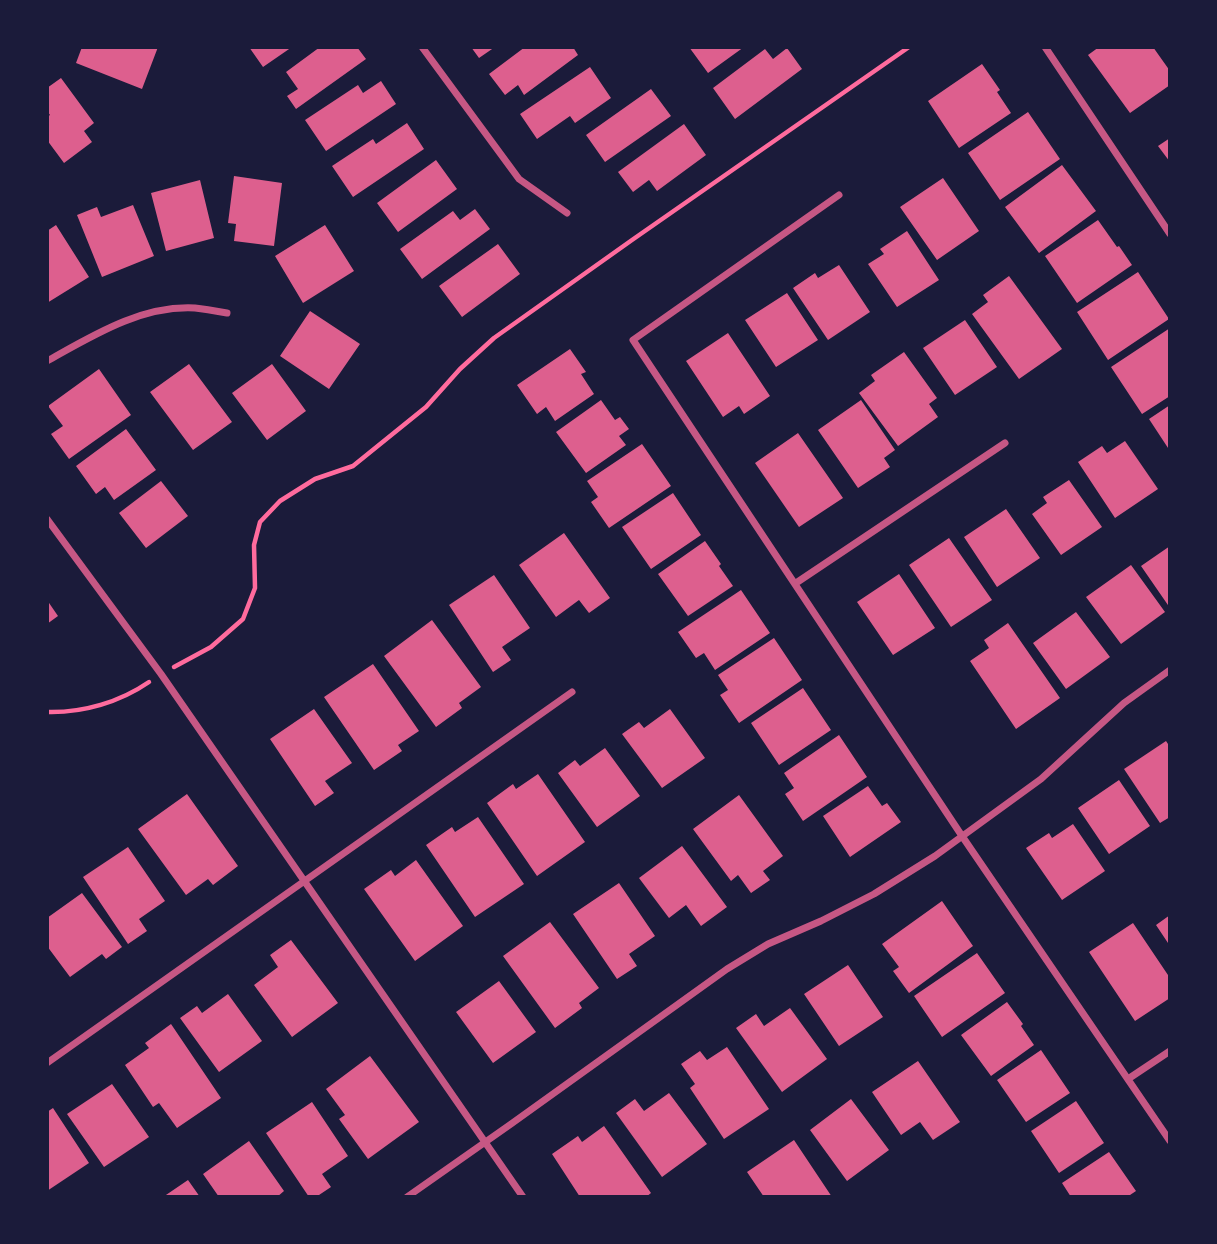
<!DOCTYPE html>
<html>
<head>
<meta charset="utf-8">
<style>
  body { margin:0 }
  #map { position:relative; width:1217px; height:1244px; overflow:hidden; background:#1b1b3a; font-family:"DejaVu Sans",sans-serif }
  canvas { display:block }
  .frame { position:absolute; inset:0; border:49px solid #1b1b3a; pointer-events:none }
</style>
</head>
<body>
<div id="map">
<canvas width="1217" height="1244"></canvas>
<div class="frame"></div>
</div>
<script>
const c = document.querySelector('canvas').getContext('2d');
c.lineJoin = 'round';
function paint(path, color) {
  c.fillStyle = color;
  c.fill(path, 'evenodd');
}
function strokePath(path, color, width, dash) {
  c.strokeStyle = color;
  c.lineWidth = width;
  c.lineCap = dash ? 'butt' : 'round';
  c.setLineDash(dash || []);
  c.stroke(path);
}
paint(new Path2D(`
  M82 47H158L142 89 76 63Z
  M249 47H292L263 67Z
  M320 47H357L366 59 296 109 287 96 298 89 286 72Z
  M471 47H495L479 58Z
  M525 47H573L578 55 524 95 518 85 505 95 489 74Z
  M689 47H744L708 73Z
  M1099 47H1153L1170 71V85L1130 113 1088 55Z
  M787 48 802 69 735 119 713 88 765 49 773 59Z
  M982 64 1000 90 997 92 1011 113 959 148 928 101Z
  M590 67 611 98 575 123 570 116 537 139 520 114Z
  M61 78 94 123 84 131 92 142 64 163 47 140V117L50 115 47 111V88Z
  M381 81 396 104 326 151 305 120 358 85 363 93Z
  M651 89 671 116 605 162 586 135Z
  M1028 112 1060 159 1000 200 968 153Z
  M407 123 424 149 353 197 332 166 373 139 376 144Z
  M684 124 706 155 657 191 649 180 633 192 618 172Z
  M1170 138V162L1158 146Z
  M436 160 457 189 398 232 377 203Z
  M1062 165 1096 211 1039 253 1005 207Z
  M234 176 282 183 274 246 234 241 236 224 228 223Z
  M943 178 979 231 937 260 900 207Z
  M200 180 214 238 166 251 151 193Z
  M133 205 154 256 102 277 77 215 97 207 101 217Z
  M475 209 490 229 422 279 400 249 453 211 460 220Z
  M1098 220 1117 247 1119 246 1132 265 1077 303 1045 256Z
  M56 225 89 277 47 303V231Z
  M325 225 354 271 303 303 275 256Z
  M907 231 939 280 897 307 868 264 884 254 880 249Z
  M498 244 520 274 462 317 439 286Z
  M839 265 870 312 828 340 793 288 815 273 818 278Z
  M1138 272 1169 319 1108 360 1077 312Z
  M1009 276 1062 349 1019 379 972 314 988 302 983 295Z
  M787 293 818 340 776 367 745 320Z
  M310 311 360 344 329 389 280 356Z
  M965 320 997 367 955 395 923 348Z
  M1170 328V396L1142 414 1111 367Z
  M728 333 770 396 744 414 739 406 723 417 686 361Z
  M570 349 586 372 581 374 594 394 555 421 546 407 537 414 517 385Z
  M904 352 937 398 929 404 938 417 898 446 859 393 875 381 871 375Z
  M189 364 232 422 193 450 150 392Z
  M272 364 306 411 267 440 232 393Z
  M99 369 131 415 69 459 51 434 63 426 48 406Z
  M601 400 615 420 620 417 629 429 619 436 626 445 586 473 556 432Z
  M861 400 895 450 884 458 890 467 858 488 818 430Z
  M1170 405V451L1149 419Z
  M126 429 156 470 114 500 105 487 96 494 76 466Z
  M798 433 843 498 799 527 755 463Z
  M1125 441 1158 489 1115 518 1078 462 1102 446 1107 453Z
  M642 444 671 486 609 528 591 502 598 497 587 481Z
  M1069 480 1102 527 1061 555 1032 514 1047 503 1043 497Z
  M161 481 188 516 146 548 119 513Z
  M673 493 701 535 651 569 622 527Z
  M1006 509 1040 558 997 587 964 537Z
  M564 533 610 598 589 613 579 600 556 617 519 565Z
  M949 538 992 600 951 627 909 565Z
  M705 541 721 564 719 566 733 586 688 616 658 574Z
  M1170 546V608L1141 566Z
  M1131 565 1165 612 1121 644 1086 597Z
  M899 574 935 628 893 655 857 602Z
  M494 575 530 628 502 647 511 660 493 672 449 605Z
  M741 590 770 633 715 670 704 653 696 658 678 632Z
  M47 600 58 616 47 624Z
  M1076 612 1110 657 1066 689 1033 643Z
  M432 620 481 687 459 703 462 708 436 727 384 656Z
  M1008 623 1060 698 1016 729 970 661 989 648 984 640Z
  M774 638 802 680 739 723 720 695 728 690 718 675Z
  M373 664 419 731 398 745 402 751 374 770 324 697Z
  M803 688 831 730 779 765 751 723Z
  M314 709 352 763 325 781 334 793 315 806 270 739Z
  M670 709 705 758 662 788 622 734 639 722 644 728Z
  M839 735 867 777 803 821 785 794 794 788 784 773Z
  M1166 741 1170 747V817L1160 823 1124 769Z
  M605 748 640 796 597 827 558 773 575 760 580 766Z
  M538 774 585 842 537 876 487 803 513 784 516 789Z
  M1119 780 1150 826 1109 854 1078 808Z
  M868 786 882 806 887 803 901 822 850 857 823 816Z
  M187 794 238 866 213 885 208 879 186 895 138 829Z
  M739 795 783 856 763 871 770 880 751 893 738 875 731 881 693 829Z
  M478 817 524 884 475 917 426 845 452 827 455 832Z
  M1073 824 1105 871 1062 900 1026 848 1049 833 1052 838Z
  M682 846 727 907 701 926 686 905 669 918 639 878Z
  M128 847 165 901 139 919 147 931 128 944 83 877Z
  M416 860 463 926 415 961 364 889 391 870 395 876Z
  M619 883 655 936 629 954 637 966 617 979 573 914Z
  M82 893 122 947 106 959 102 954 70 977 47 946V918Z
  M942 901 973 946 909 993 893 971 899 967 882 944Z
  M1170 915V946L1156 925Z
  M550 922 599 988 579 1003 582 1008 555 1028 503 956Z
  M1133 923 1170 978V998L1135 1021 1089 952Z
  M291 940 338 1003 292 1037 254 985 278 967 270 955Z
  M977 953 1005 993 942 1037 914 996Z
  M848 965 883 1017 839 1046 804 994Z
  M499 981 536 1032 493 1063 456 1012Z
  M228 994 262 1041 219 1072 180 1018 197 1006 202 1013Z
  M1007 1002 1023 1024 1021 1026 1034 1045 991 1076 961 1035Z
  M790 1008 827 1059 782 1092 736 1028 756 1014 764 1026Z
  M171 1024 221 1098 177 1128 159 1103 153 1107 125 1065 149 1048 145 1043Z
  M727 1047 769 1109 724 1139 690 1088 695 1084 681 1064 700 1051 707 1060Z
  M1041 1050 1070 1093 1026 1122 997 1080Z
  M370 1056 419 1122 368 1159 339 1119 345 1115 326 1089Z
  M918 1061 960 1122 933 1140 920 1122 901 1135 872 1092Z
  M112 1084 149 1137 104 1167 67 1114Z
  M669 1093 707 1144 662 1177 616 1113 635 1099 644 1111Z
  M851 1099 889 1150 847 1181 810 1130Z
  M1076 1101 1104 1143 1059 1173 1031 1131Z
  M312 1102 348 1156 322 1174 331 1187 316 1197H309L266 1133Z
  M53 1108 89 1163 47 1191V1112Z
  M604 1126 651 1193 646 1197H580L552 1154 578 1136 582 1142Z
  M794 1140 832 1197H764L747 1172Z
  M249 1141 284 1191 277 1197H219L203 1174Z
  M1109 1152 1136 1191 1127 1197H1071L1062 1183Z
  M188 1180 200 1197H163Z`), '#dd5f8e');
strokePath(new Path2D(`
  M174 667 211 647 243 619 255 588 254 545 260 522 280 501 315 479 353 466 426 407 460 369 494 338 632 240 909 47
  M47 712C83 713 120 702 149 682`), '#ff6b9d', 4.5);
strokePath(new Path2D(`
  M422 47 519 179 567 213
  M1045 47 1170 234
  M839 195 633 340 962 836 1170 1141
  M47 361C92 336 141 305 195 308 205 309 216 311 227 313
  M47 519 161 674 523 1197
  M796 583 1005 443
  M47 1063 572 692
  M1128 1079 1170 1051
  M407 1197 511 1124 727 969 768 944 821 921 874 894 935 856 1041 779 1124 703 1170 670`), '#c65784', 7);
</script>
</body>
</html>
